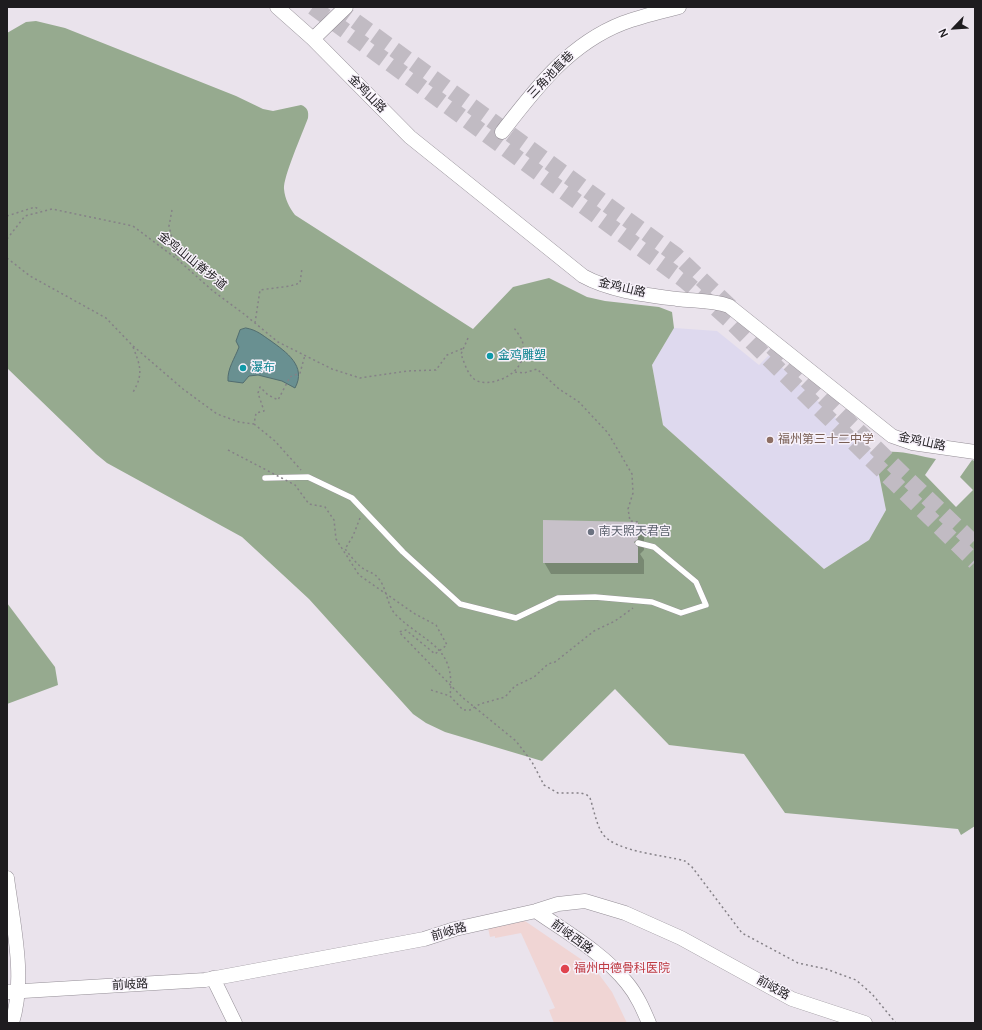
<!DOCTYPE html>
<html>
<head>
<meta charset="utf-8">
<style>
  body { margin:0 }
  #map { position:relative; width:982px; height:1030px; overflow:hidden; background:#eae3ec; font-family:Manrope,sans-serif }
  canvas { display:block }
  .frame { position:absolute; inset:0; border:8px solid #1e1c1f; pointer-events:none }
  .north { position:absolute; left:934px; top:8px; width:40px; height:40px; -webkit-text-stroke:3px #f7f1fa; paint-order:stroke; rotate:245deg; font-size:11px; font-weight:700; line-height:16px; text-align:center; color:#1e1c1f }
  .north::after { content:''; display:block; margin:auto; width:14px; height:18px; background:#1e1c1f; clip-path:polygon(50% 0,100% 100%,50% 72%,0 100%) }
</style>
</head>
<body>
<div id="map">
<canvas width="982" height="1030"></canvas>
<div class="frame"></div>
<div class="north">N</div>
</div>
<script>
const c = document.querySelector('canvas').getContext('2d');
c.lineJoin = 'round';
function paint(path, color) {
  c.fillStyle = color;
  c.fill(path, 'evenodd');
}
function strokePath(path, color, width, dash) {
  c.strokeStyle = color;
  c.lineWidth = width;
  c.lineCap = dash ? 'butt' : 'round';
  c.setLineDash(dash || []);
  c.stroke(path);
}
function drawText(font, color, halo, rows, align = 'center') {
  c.font = font + ' Manrope,"Noto Sans SC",sans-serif';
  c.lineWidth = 3;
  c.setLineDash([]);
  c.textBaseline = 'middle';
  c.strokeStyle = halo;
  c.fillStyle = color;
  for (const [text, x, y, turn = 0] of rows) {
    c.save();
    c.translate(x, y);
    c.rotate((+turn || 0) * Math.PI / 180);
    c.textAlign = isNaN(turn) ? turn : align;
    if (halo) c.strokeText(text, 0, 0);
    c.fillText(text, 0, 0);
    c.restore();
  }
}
paint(new Path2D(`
  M674 328 717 331 759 365 769 355 875 455 886 510 869 540 824 569 663 425 652 365Z`), '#ded9ee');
paint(new Path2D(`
  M525 921 588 964 598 973 612 992 627 1023H554L549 1010 555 1008 521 933 495 938V936L490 937 488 928Z`), '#f0d5d4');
paint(new Path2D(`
  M36 21 65 28 236 96 263 109 273 111 301 105C307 107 309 111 308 118 303 132 283 177 284 189 285 199 289 207 295 215L473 329 513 287 549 278 587 297 605 301 659 307 672 312 674 328 652 365 663 425 824 569 869 540 886 510 875 455C893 447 917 456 936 459L925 475 956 507 973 490 960 477 972 460 975 461V826L961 835 958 829 785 813 744 754 669 745 615 689 542 761 445 732 426 723 413 714 309 599 242 537 107 463 96 454 7 368V33L26 22Z
  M7 603 55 667 58 685 7 704Z`), '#96aa8f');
const water = new Path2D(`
  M246 328C257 330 262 335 271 341 286 352 307 366 295 388L282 381 258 375 249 376 243 383 228 381C227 369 235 358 239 347L236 341 240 330Z`);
paint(water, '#699091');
strokePath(water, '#526d6f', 1);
paint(new Path2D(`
  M638 523 644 534V550L640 554 644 560V574H551L544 562Z`), '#0003');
paint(new Path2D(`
  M543 520 638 522V539L634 542 638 547V563H543Z`), '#c7c1c9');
strokePath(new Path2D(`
  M313 7 685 281 730 321 975 562
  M336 7 676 255 736 312
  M772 347 975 544`), '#c1bbc3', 16, [16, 8]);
const service = new Path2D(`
  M265 478 308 477 352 498 403 552 460 604 516 618 558 598 595 597 652 602 681 613 706 605 696 582 654 547 638 543`);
const tertiary = new Path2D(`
  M277 7 313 39 410 137 583 276C610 291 646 295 677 299 694 301 712 300 729 306L892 436 912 443 975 452
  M313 39 346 7
  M502 132C536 88 569 44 623 23 641 16 660 12 679 7
  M7 878C13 924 26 978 12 1023
  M536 911C566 932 603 953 627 983 637 995 643 1009 649 1023
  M213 978 235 1023
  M7 992 205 980 424 939 455 929 536 911 558 904 585 901 625 913 681 938 792 999 865 1023`);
strokePath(service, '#948e96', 6);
strokePath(tertiary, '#948e96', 15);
strokePath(new Path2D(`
  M172 210 169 226 177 259
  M7 216 35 207 40 210
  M7 239 25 216 52 209 133 226 177 259 213 291 244 314 278 342 332 369 360 378 407 371 436 370 447 355 464 348
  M7 258 30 276 106 318 132 345 183 389 217 414 239 422 254 424 256 413 264 411 258 393 260 387 268 395 278 400 290 377 300 373 305 355
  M255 323 260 290 290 286 300 283 302 268
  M468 338 461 354C464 362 467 373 474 379 479 383 486 383 492 382 511 378 526 366 523 344 522 338 517 332 514 328
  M133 347C140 365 144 374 133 392
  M515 372 524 373 537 369 559 389 579 402 608 433 632 474 633 493 628 509 630 521 638 522V535
  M254 424 275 441 301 470
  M360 518 353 536 345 549C350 555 355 562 361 567 367 572 374 572 379 579 387 589 387 606 396 615 426 644 456 646 450 696
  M431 690 450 696 463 710H470L480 704 505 697 515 686 534 677 548 664 555 662 594 631 615 621 633 608`), '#858187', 1.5, [2, 3]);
strokePath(service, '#fff', 5.5);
strokePath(tertiary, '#fff', 14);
strokePath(new Path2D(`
  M228 450 295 485 309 504 325 507 334 520 336 539 359 575 415 614 436 625 447 645 435 654 406 630 399 632 462 697 516 741 532 762 544 785 558 793H581L587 795 590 798C594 810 596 823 602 833 614 852 665 855 685 861L692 867 742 933 798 963 826 969 856 980 872 994 896 1023`), '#858187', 1.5, [2, 3]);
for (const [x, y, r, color] of [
  [490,356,4,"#0f9aa8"],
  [243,368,4,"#0f9aa8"],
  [770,440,4,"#8d6e63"],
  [591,532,4,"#6b7280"],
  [565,969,5,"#e0444e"]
]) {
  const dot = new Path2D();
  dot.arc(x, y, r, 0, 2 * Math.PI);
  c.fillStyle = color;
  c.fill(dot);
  strokePath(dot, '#f7f1fa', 1.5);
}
drawText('12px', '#1e1c1f', '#f7f1fa', [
  ["三角池直巷",551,75,-46],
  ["金鸡山路",367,94,45],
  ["金鸡山山脊步道",192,261,39],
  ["金鸡山路",622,288,13],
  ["金鸡山路",922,442,12],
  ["前岐路",449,932,-16],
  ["前岐西路",572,937,36],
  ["前岐路",130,985,-3],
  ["前岐路",773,988,29]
]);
drawText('12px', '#0d838f', '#f7f1fa', [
  ["金鸡雕塑",498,356],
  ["瀑布",251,368]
], 'left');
drawText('12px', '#785e54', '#f7f1fa', [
  ["福州第三十二中学",778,440]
], 'left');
drawText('12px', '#5b616d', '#f7f1fa', [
  ["南天照天君宫",599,532]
], 'left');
drawText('12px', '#be3a42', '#f7f1fa', [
  ["福州中德骨科医院",574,969]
], 'left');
</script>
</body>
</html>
